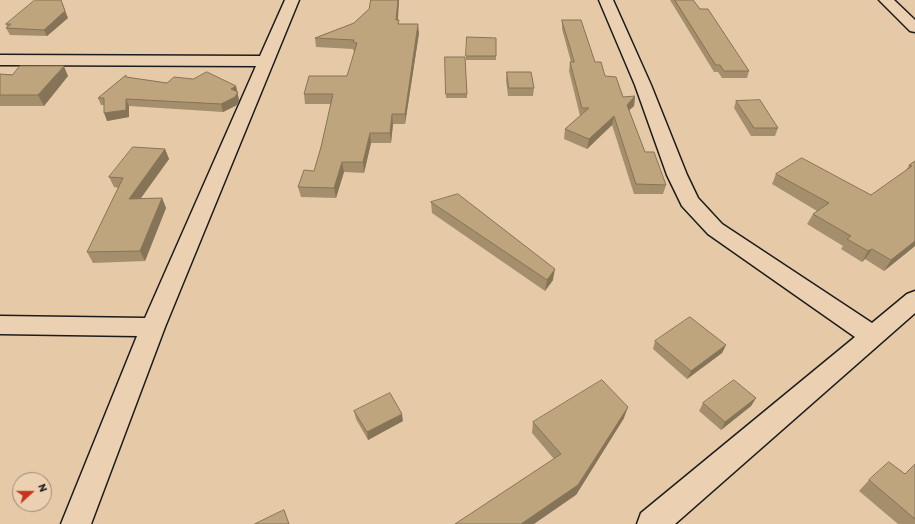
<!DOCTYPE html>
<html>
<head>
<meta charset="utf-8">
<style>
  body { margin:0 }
  #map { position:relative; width:915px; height:524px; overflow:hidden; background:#e6caa7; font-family:Itim,sans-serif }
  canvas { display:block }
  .north { position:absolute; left:12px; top:472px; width:40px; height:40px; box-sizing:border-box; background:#ebd0b2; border:1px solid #988876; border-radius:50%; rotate:69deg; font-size:11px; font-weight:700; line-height:16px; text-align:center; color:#1c1c1c }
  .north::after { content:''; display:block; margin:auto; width:14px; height:18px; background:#c8321e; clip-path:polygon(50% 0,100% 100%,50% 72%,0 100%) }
</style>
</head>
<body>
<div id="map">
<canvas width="915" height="524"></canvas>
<div class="north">N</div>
</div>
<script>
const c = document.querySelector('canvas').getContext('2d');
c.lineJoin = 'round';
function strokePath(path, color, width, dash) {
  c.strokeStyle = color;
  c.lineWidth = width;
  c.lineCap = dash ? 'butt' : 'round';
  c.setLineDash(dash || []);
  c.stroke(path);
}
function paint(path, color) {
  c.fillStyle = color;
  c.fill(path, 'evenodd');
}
const street = new Path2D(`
  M285 0H299L165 327 91 524H61L137 336 0 334V316L145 318 256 66 0 65V55L260 56Z
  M599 0H613L651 85 687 175 698 198 722 224 872 323 907 294 915 291V313L675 524H637L641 513 855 337 708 234 682 206 667 175 635 85Z
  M879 0H894L915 20V32L910 31Z`);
strokePath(street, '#1c1c1c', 3);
paint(street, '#ebd0b2');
paint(new Path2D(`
  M371 0H399L398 20 399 24 419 33 405 124H393L391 143H371L364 173 344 172 336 198 301 197 298 187 314 171 321 147 331 104H305L304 94 347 76 355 52H354L353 49 316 47 315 38 354 23 369 9Z
  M670 0H693L749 71 747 78H722L718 72H714Z
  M68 18 47 36 10 35 6 28 7 27 6 24Z
  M562 20 605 76 623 97 635 96 634 106 629 110 645 152 666 185 663 194H634L612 125 587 149 564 139 565 129 580 116 569 71 570 62H571L562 29Z
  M496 38V60H466V56Z
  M445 57 467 94V98H446Z
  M507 72 534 88 533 96H508L506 80Z
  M0 74 68 76 44 106H0Z
  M126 75V77L167 83 236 86 239 100 237 105 223 112 129 106V117L107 121 104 105H101L98 98Z
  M736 101 778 128 775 136H751L734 108Z
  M165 149 169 159 141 198H162L166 208 145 261 93 263 87 252 119 188 114 187 109 177Z
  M915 161V246L884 271 865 259 862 262 841 249 843 246 807 224 813 214 817 211 772 184 776 174 871 195 906 171 909 165Z
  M431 202 553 280 545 291 432 213Z
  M655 341 726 345 722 353 687 379 653 349Z
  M756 398 751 406 721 430 699 411 703 403Z
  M354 411 403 421 368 440 356 419Z
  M624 418 576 495 554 459 532 433 533 422Z
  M915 464V524H898L859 491 869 480 905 474Z`), '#a48e6c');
paint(new Path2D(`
  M61 0 68 18 47 36 44 30Z
  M398 0H399L397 29 396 20Z
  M418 24 419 33 405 124V114Z
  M64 66 68 76 44 106 38 95Z
  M236 86 239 100 237 105 223 112 221 104 231 89Z
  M635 96 634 106 625 114 627 105Z
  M126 99 129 106V117L107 121 104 113Z
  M392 114 393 124 391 143 390 133Z
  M614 116 612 125 587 149 589 139Z
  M370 133 371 143 364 173 363 162Z
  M165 149 169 159 133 209 129 199Z
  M342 162 344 172 336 198 334 188Z
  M162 198 166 208 145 261 140 251Z
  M915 241V246L884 271 891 260Z
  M872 249 865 259 862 262 868 251Z
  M555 269 553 280 545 291 547 280Z
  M726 345 722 353 687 379 691 371Z
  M756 398 751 406 721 430 725 422Z
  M628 407 624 418 576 495 534 524H521Z
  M402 414 403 421 368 440 367 432Z`), '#867458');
const building = new Path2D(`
  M35 0H61L65 11 44 30 6 28 11 24H6Z
  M371 0H398L396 20H399L398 24H418L405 114H392L390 133H370L363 162H342L334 188 298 187 304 170 314 171 321 147 333 94H304L309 76H347L357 43 353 42 354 40 315 38 354 23 369 9Z
  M675 0H693L700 9H708L749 71H724L720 65H716Z
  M562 20H581L595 62H601L605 76 616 77 623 97 635 96 627 105 645 152H654L666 185 636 184 614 116 589 139 565 129 589 108H582L570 62H574Z
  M467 37 496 38V56H466Z
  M445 57H465L467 94H446Z
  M20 66H64L38 95H0V74L12 75Z
  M207 72 236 86 231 89 238 92 235 97 221 104 126 99V110L104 113V98H98L126 75V77L167 83 174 77 193 79Z
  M507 72H531L534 88H509Z
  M760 100 778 128H754L736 101Z
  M133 147 165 149 129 199 162 198 140 251 87 252 123 178 109 177Z
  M802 158 871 195 912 166 909 165 915 161V241L891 260 872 249 868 251 847 239 851 236 813 214 829 203 776 174Z
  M458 194 555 269 547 280 431 202Z
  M690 317 726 345 691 371 655 341Z
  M602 380 628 407 578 485 521 524H455L561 454 533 422Z
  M734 380 756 398 725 422 703 403Z
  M390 393 402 414 367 432 354 411Z
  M889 462 905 474 915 464V519L869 480Z
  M284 510 289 524H255Z`);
paint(building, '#bfa57d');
strokePath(building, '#867458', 1);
</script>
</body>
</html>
